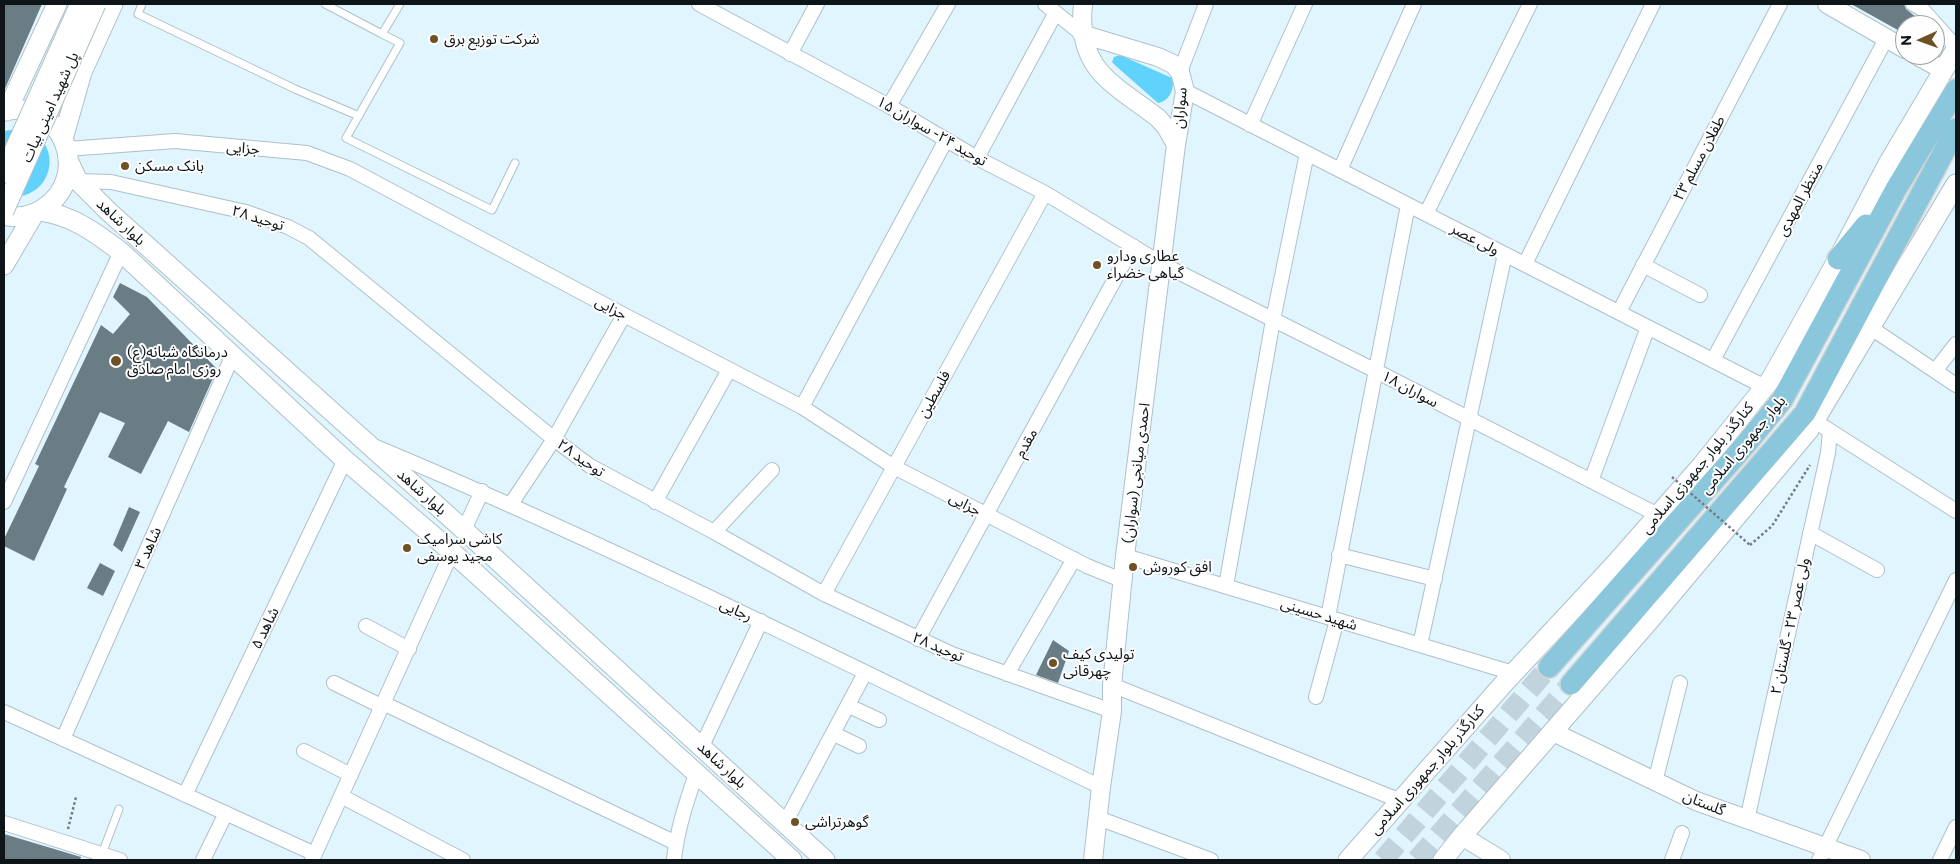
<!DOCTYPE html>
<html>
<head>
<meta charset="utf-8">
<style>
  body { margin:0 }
  #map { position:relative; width:1960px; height:864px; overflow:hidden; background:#e1f5fe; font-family:Commissioner,sans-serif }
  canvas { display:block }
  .frame { position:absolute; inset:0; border:5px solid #0e1518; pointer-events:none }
  .north { position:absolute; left:1895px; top:15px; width:50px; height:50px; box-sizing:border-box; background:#fefefe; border:1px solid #9ea1a2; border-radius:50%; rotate:268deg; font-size:14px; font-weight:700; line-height:20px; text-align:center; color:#0e1518 }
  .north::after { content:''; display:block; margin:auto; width:18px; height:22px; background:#6e5125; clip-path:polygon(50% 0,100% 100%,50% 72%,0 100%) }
</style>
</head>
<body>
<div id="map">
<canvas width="1960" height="864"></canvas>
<div class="frame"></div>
<div class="north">N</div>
</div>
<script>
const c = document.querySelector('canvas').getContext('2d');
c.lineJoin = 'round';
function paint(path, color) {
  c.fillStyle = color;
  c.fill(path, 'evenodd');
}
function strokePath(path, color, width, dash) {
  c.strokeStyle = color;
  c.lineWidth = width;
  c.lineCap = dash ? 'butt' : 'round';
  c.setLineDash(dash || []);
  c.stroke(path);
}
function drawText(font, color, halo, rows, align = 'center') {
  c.font = font + ' Commissioner,"Noto Sans Arabic",sans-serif';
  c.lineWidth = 4;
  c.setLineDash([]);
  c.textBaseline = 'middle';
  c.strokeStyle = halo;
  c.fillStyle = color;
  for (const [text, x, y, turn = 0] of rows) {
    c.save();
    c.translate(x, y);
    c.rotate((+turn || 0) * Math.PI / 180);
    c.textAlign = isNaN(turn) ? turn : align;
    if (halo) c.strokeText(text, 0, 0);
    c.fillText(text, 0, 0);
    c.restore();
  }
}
paint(new Path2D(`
  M1120 55 1172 78C1175 88 1170 101 1158 103L1117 67 1112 62 1114 57Z
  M18 129C24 131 34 133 39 138 57 153 51 184 30 193 22 198 13 195 4 194V131Z`), '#60d2fb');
paint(new Path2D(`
  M4 4H42L4 91Z
  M1851 4H1904L1906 9 1922 22 1921 25H1905V34Z
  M120 283 147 297 217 369 189 432 168 421 141 474 108 457 125 423 100 412 64 487 67 489 34 561 4 546V539L39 466 35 464 101 325 113 334 130 314 113 297Z
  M129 507 140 512 122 552 113 545Z
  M100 563 115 571 103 596 87 588Z
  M1053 640 1069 651 1058 683 1036 675Z
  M4 834 81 857 80 860H4Z`), '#6b7d84');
strokePath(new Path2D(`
  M1383 860 1549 667
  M1417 860 1571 684`), '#c1d3dc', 21, [21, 11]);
const service = new Path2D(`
  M142 4 138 14 295 89 359 116
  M325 4 382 34
  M400 4 382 34 400 43 346 138 492 210 515 163
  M102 854 119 809`);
const minor = new Path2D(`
  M699 4 889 106 977 158 1045 193 1162 264 1376 371 1658 515
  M1045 4 1082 34
  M1913 4 1922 9 1956 47
  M790 54 817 4
  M1180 72 1206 4
  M1185 91 1765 387
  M889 106 948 4
  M1250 125 1305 4
  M67 149 175 141 307 153 350 169 624 315 802 407 894 467 1087 566 1124 581
  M977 158 1055 14
  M1340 170 1414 4
  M78 181 111 182 246 212 288 227 309 238 554 439 590 466 714 532 824 594 952 654 1112 711
  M1426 214 1530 4
  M1525 264 1653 4
  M1643 265 1700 295
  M1619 312 1780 4
  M1871 328 1956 385
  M1713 360 1886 39
  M1935 371 1956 344
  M802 407 946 140
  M1824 427 1956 511
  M376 447C622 550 861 671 1101 787
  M1591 481 1648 327
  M4 502 121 252
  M655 502 729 370
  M511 504 554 439 624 315
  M464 530 482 491
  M714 532 772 470
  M1810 533 1877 570
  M1339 555 1435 579
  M1125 556 1513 673
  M1226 586 1273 320 1307 153
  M824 594 1045 193
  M1328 617 1408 205
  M366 626 409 649
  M918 639 1133 246
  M1420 645 1505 254
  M1007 674 1074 559
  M334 683 383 707
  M1112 685 1401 801
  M1316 697 1337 620
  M385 704 676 843
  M849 706 879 720
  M4 712 315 854
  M834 734 859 746
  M63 739 232 357
  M702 746 761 621
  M304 751 351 775
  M1655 782 1680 683
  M185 795 345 460
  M341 796 463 860
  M1098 818 1211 860
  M1747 820 1828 453 1830 431
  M4 823 120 860
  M785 823 865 673
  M203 860 226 813
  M312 860 452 552
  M674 860C677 830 686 803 696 774
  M1672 860 1682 833
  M1819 860 1956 580
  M1940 860 1956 827`);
const tertiary = new Path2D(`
  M1083 4C1076 69 1112 83 1158 118L1166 127 1176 145
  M1827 4 1905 49
  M1082 34 1158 57 1173 64 1180 72 1185 91 1176 145 1125 556 1112 685V711L1101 787 1093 860
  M1916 55 1943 70
  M1553 732 1696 801 1861 860
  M1462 836 1501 860`);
const secondary = new Path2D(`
  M4 111C62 98 93 175 44 208 33 216 17 219 4 215
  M7 111 57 4
  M63 139 82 72 113 4
  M69 162 78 181 108 211 464 530 825 860
  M40 211C72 215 96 233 121 252L345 460 452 552 792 860
  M4 265 34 214
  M1348 860 1506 681 1615 564 1702 465 1771 379 1838 259 1889 162 1956 49
  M1443 860 1462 836 1649 621 1809 430 1956 184`);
const primary = new Path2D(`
  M1838 259 1866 225
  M1549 667 1746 444 1782 400 1896 189 1956 90
  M1571 684 1805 413 1956 129`);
strokePath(service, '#adc1c9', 9);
strokePath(minor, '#adc1c9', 16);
strokePath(tertiary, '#adc1c9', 20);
strokePath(secondary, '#adc1c9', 21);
strokePath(primary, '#d4d5d5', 24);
strokePath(new Path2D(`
  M1750 545 1772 526 1810 465
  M68 829 76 797
  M4 855 9 839
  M31 860 35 847`), '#6f7c82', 2.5, [2.5, 2.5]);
strokePath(service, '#fff', 7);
strokePath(minor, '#fff', 14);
strokePath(tertiary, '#fff', 18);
strokePath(secondary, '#fff', 19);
strokePath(primary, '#8bc7dc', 21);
const secondaryBridge = new Path2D(`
  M4 173 80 4
  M4 211 96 4`);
strokePath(secondaryBridge, '#adc1c9', 21, []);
strokePath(new Path2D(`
  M1672 477 1750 545`), '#6f7c82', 2.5, [2.5, 2.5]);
strokePath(secondaryBridge, '#fff', 19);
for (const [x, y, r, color] of [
  [434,39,5,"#6e5125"],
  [125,166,5,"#6e5125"],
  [1097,265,5,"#6e5125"],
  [116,361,6,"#6e5125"],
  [407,548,5,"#6e5125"],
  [1133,567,5,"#6e5125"],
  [1053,663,5,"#6e5125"],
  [795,822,5,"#6e5125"]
]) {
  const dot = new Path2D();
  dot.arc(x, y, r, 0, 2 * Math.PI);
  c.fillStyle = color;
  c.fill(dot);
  strokePath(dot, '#fefefe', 2);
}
drawText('15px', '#0e1518', '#fefefe', [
  ["شرکت توزیع برق",444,39],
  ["بانک مسکن",135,166],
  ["عطاری ودارو",1107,256],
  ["گیاهی خضراء",1107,273],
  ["(ع)درمانگاه شبانه",127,352],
  ["روزی امام صادق",127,369],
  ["کاشی سرامیک",417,539],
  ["مجید یوسفی",417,556],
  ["افق کوروش",1143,567],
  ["تولیدی کیف",1063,654],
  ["چهرقانی",1063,671],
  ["گوهرتراشی",805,822]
], 'left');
drawText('15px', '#0e1518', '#fefefe', [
  ["پل شهید امینی بیات",50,107,-66],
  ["سواران",1180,108,-85],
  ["توحید ۲۴- سواران ۱۵",932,131,30],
  ["جزایی",243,148,5],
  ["طفلان مسلم ۲۳",1699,158,-62],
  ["منتظر المهدی",1800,199,-62],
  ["توحید ۲۸",258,218,17],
  ["بلوار شاهد",121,222,43],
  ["ولی عصر",1475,239,27],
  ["جزایی",611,308,28],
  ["سواران ۱۸",1410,389,28],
  ["فلسطین",934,394,-61],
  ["مقدم",1026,443,-61],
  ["بلوار جمهوری اسلامی",1743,445,-50],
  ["توحید ۲۸",581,458,35],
  ["کنارگذر بلوار جمهوری اسلامی",1697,468,-50],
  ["احمدی میانجی (سواران)",1136,473,-83],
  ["بلوار شاهد",422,492,42],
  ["جزایی",965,504,28],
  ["شاهد ۳",148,548,-66],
  ["رجایی",736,610,25],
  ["شهید حسینی",1319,614,17],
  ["ولی عصر ۲۳ - گلستان ۲",1790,626,-78],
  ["شاهد ۵",265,628,-64],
  ["توحید ۲۸",938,647,23],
  ["بلوار شاهد",722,765,43],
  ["کنارگذر بلوار جمهوری اسلامی",1427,770,-49],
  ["گلستان",1704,803,22]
]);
</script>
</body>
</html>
